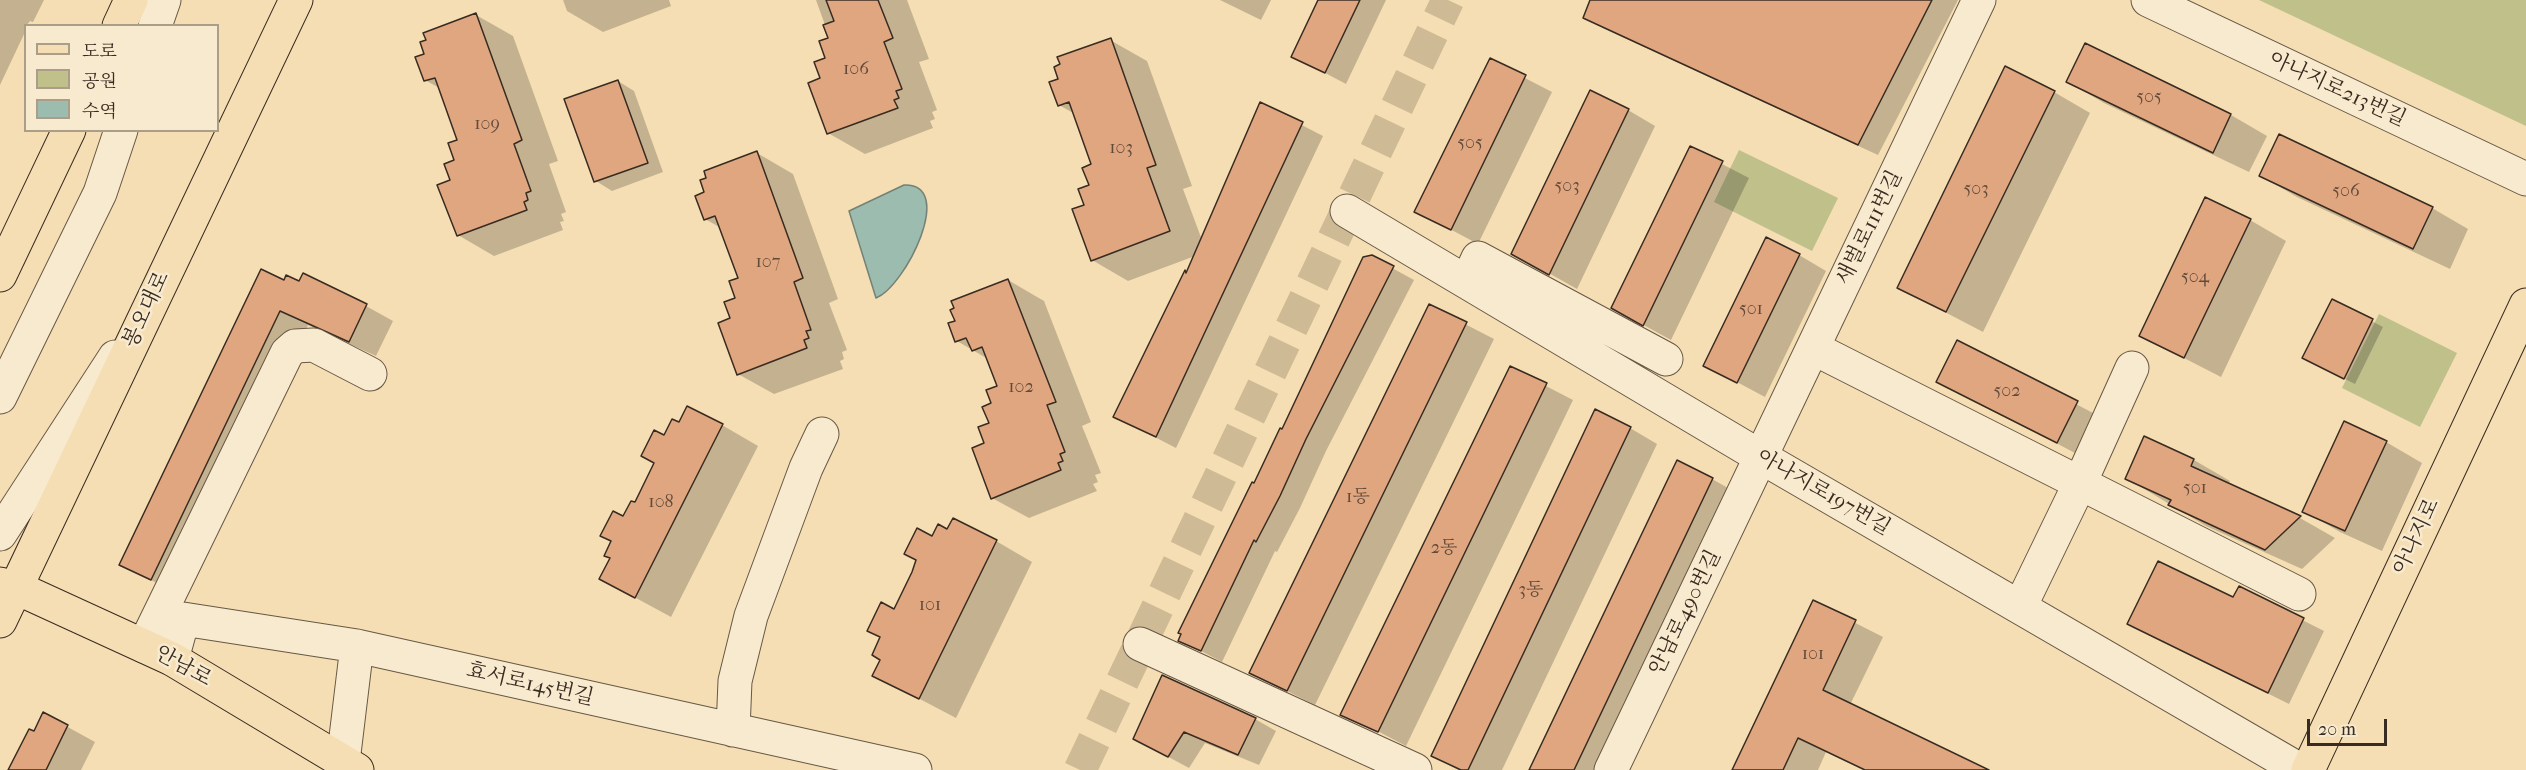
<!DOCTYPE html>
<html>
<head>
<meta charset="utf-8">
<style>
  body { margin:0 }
  #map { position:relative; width:2526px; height:770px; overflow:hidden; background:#f5deb3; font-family:"IM FELL French Canon","Noto Serif KR",serif }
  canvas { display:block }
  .legend { position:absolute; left:24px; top:24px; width:195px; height:108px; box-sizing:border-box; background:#f8eace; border:2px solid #ab9e89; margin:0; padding:8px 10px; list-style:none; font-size:18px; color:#382b21 }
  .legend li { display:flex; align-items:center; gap:12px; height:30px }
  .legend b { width:30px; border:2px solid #ab9e89 }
  .scale { position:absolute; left:2307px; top:719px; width:80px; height:27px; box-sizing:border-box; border:3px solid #382b21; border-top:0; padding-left:8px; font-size:18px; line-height:21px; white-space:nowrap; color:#382b21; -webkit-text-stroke:4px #f8eace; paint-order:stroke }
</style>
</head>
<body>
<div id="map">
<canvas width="2526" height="770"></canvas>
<ul class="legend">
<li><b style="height:8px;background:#f5deb3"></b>도로</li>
<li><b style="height:16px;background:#bfc08a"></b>공원</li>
<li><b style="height:16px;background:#9cbcaf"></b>수역</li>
</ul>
<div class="scale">20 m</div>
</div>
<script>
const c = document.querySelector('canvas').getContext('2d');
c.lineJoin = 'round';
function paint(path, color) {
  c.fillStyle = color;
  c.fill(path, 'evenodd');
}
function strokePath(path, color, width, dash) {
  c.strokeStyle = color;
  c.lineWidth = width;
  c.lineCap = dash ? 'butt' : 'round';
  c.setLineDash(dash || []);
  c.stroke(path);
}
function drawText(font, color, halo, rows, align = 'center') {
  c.font = font + ' "IM FELL French Canon","Noto Serif KR",serif';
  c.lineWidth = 5;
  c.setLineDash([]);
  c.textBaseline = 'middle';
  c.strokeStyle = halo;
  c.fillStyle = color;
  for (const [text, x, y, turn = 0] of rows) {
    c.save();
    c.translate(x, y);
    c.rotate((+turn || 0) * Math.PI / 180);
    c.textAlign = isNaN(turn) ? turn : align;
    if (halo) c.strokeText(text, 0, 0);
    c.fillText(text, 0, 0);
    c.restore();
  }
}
paint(new Path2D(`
  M2259 0H2526V126Z
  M1739 150 1838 198 1812 251 1714 202Z
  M2379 314 2457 353 2420 427 2342 388Z`), '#bfc08a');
const water = new Path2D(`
  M904 185C957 183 905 287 876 298L849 211Z`);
paint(water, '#9cbcaf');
strokePath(water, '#748276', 1.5);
paint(new Path2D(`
  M0 0H44L33 22 30 21 26 26V30L0 85Z
  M563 0H669L671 6 603 32 567 11Z
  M816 0H907L929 59 919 62 937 110 932 112 935 119 930 121 933 128 865 154 828 133 822 79 830 39Z
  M1220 0H1271L1261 20Z
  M1320 0H1386L1346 84 1293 56Z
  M1592 0H1958L1878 155 1605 29 1584 17Z
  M476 15 513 36 558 161 549 164 566 212 561 214 564 221 560 222 563 230 494 256 458 235 452 181 459 141 441 89 425 80 426 55Z
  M1110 40 1147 61 1192 186 1183 189 1202 240 1261 104 1323 136 1176 448 1114 416 1195 256 1128 281 1092 260 1086 206 1093 165 1075 114 1059 105 1060 80Z
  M2086 45 2231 115 2267 136 2249 172 2104 103 2068 82Z
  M1490 60 1552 92 1478 244 1416 211Z
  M618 81 634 91 663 172 612 191 596 181 566 100Z
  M2054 92 2090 113 1983 332 1899 288Z
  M1628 110 1655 126 1577 289 1538 267Z
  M1691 148 1749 178 1671 340 1640 323Z
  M757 153 793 174 838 299 829 303 847 350 842 352 844 359 840 361 843 369 774 394 738 374 732 319 739 279 721 228 705 219 706 193Z
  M2261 176 2432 208 2468 229 2450 269 2297 197Z
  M2250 220 2286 241 2221 377 2141 336Z
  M1799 255 1826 271 1765 397 1705 365Z
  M1372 257 1414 280 1326 451 1300 508 1277 552 1275 551 1222 662 1180 640Z
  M1008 280 1044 301 1091 422 1082 426 1101 473 1095 475 1098 482 1093 484 1097 491 1029 518 992 498 986 444 999 387 988 359 957 341 956 321Z
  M284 282 300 283 366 306 393 321 376 356 308 325 179 595 121 564Z
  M2333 301 2383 327 2355 384 2315 364Z
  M1430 306 1494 339 1315 705 1251 673Z
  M1958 342 2114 424 2094 463 1938 381Z
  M1511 368 1573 400 1406 746 1343 713Z
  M680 424 722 425 758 446 671 617 601 579 611 558 624 518 635 504 665 437Z
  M1630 428 1657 444 1502 770H1458L1432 755Z
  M2145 438 2194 460 2230 481 2228 485 2300 518 2335 538 2302 569 2206 526 2126 478Z
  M2386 442 2422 463 2382 551 2340 532 2304 511Z
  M1712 479 1737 493 1605 770H1531Z
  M948 531 996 541 1032 562 956 718 874 675 882 660 895 611 933 538Z
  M2239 588 2324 631 2289 704 2129 624 2234 599Z
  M1814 602 1883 637 1850 705 1985 770H1863L1826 752 1818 770H1733Z
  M44 714 95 742 81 770H9L29 731 34 733Z
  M1255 719 1276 731 1259 765 1205 743 1189 768 1135 739Z`), '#0003');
const building = new Path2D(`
  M826 0H878L893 38 884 42 902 89 896 91 899 98 894 100 898 108 827 134 808 83 820 78 814 62 825 58 819 41 828 38 823 25 834 21Z
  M1318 0H1360L1325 73 1291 57Z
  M1590 0H1932L1858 145 1583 18Z
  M476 13 522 140 514 144 531 191 526 193 528 200 524 202 527 210 457 236 437 185 450 180 444 164 454 160 448 143 457 140 435 78 424 81 415 57 424 54 420 42 426 40 423 33Z
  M1111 38 1156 165 1147 168 1170 231 1091 261 1072 209 1084 205 1078 189 1089 185 1082 168 1091 164 1069 102 1058 106 1049 82 1058 79 1054 67 1060 64 1057 57Z
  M2085 43 2231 114 2213 153 2066 82Z
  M1490 58 1526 75 1451 230 1414 212Z
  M2005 66 2055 91 1946 312 1897 288Z
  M618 80 648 163 594 182 564 99Z
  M1590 90 1629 109 1549 275 1511 254Z
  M1260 102 1303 122 1156 437 1113 417 1185 270 1186 273Z
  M2279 134 2433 207 2413 249 2259 176Z
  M1690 146 1723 161 1643 326 1611 308Z
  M757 151 803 278 794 282 811 330 806 331 809 338 804 340 807 348 737 375 718 323 730 318 724 302 735 298 729 281 738 278 715 216 704 220 695 196 704 192 700 180 706 178 704 171Z
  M2205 197 2251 219 2184 358 2139 336Z
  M1766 237 1800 254 1737 383 1703 366Z
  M1372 255 1394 266 1306 439 1280 496 1256 542 1254 540 1201 651 1178 641 1181 634 1178 633 1252 482 1254 483 1280 428 1282 429 1363 257Z
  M261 269 284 280 286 275 299 281 303 273 367 304 349 342 280 311 151 580 119 565Z
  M1008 279 1056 402 1047 405 1065 452 1060 454 1063 461 1058 463 1061 470 991 499 972 448 984 443 978 427 989 423 982 407 991 403 986 390 997 386 982 347 972 351 966 338 955 342 948 323 955 321 950 310 954 308 951 301Z
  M2332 299 2373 319 2344 379 2302 358Z
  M1429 304 1467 322 1287 691 1249 673Z
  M1957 340 2078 401 2057 443 1936 382Z
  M1510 366 1547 383 1378 732 1340 715Z
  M687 406 723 424 635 598 599 579 610 558 604 556 611 541 600 536 613 511 623 516 631 501 635 502 654 463 641 456 654 430 664 435 672 419 679 422Z
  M1595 409 1631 427 1468 770H1461L1431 756Z
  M2344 421 2387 441 2345 531 2302 512Z
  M2144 436 2194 459 2191 466 2301 516 2265 550 2168 505 2171 500 2125 479Z
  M1677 460 1713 478 1574 770H1529Z
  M953 518 997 540 919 699 872 676 880 660 872 655 880 637 867 631 881 602 894 609 912 572 916 560 904 554 917 528 932 536 938 524 947 529Z
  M2158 561 2233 597 2239 586 2304 618 2268 693 2127 624Z
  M1813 600 1856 620 1823 690 1989 770H1865L1798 738 1783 770H1732Z
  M1162 675 1256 718 1238 755 1184 732 1168 757 1133 739Z
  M43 712 68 725 46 770H8L29 729 34 731Z`);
paint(building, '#e0a680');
strokePath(building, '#382b21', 1.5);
strokePath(new Path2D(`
  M1080 770 1448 0`), '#cfba96', 33, [33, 16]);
const minor = new Path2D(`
  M2148 0 2526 179
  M155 26 164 0
  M1347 211 1761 457 2300 770
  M1467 282 1478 258 1666 359
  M1813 348 2299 594
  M0 397 100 193 121 130
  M0 534 115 357
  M2020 607 2080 483 2132 368
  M1140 644 1415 770
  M144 646 287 353 295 346 314 345 370 374
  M172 659 183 619 357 646 915 770
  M733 730 735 681 751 616 806 468 822 434
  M342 770 357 646
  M1611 770 1979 0`);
const major = new Path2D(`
  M119 26 131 0
  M0 275 69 130
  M0 584 17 588 172 659 357 770
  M0 621 296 0
  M2308 770 2526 305`);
strokePath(minor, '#675846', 35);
strokePath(major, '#382b21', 35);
strokePath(minor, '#f8eace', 33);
strokePath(major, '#f5deb3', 33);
drawText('18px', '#624a39', null, [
  ["106",856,70],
  ["505",2149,98],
  ["109",487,125],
  ["505",1470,144],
  ["103",1121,149],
  ["503",1567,187],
  ["503",1976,190],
  ["506",2346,192],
  ["107",768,263],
  ["504",2195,278],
  ["501",1751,310],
  ["102",1021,388],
  ["502",2007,392],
  ["501",2195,489],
  ["1동",1358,498],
  ["108",661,503],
  ["2동",1444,549],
  ["3동",1531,591],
  ["101",930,606],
  ["101",1813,655]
]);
drawText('21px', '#382b21', '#f8eace', [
  ["아나지로213번길",2337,90,25],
  ["새벌로111번길",1870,228,-64],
  ["봉오대로",147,310,-65],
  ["아나지로197번길",1823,493,30],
  ["아나지로",2417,537,-65],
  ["안남로490번길",1686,613,-64],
  ["안남로",183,667,29],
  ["효서로145번길",530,685,13]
]);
</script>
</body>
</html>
